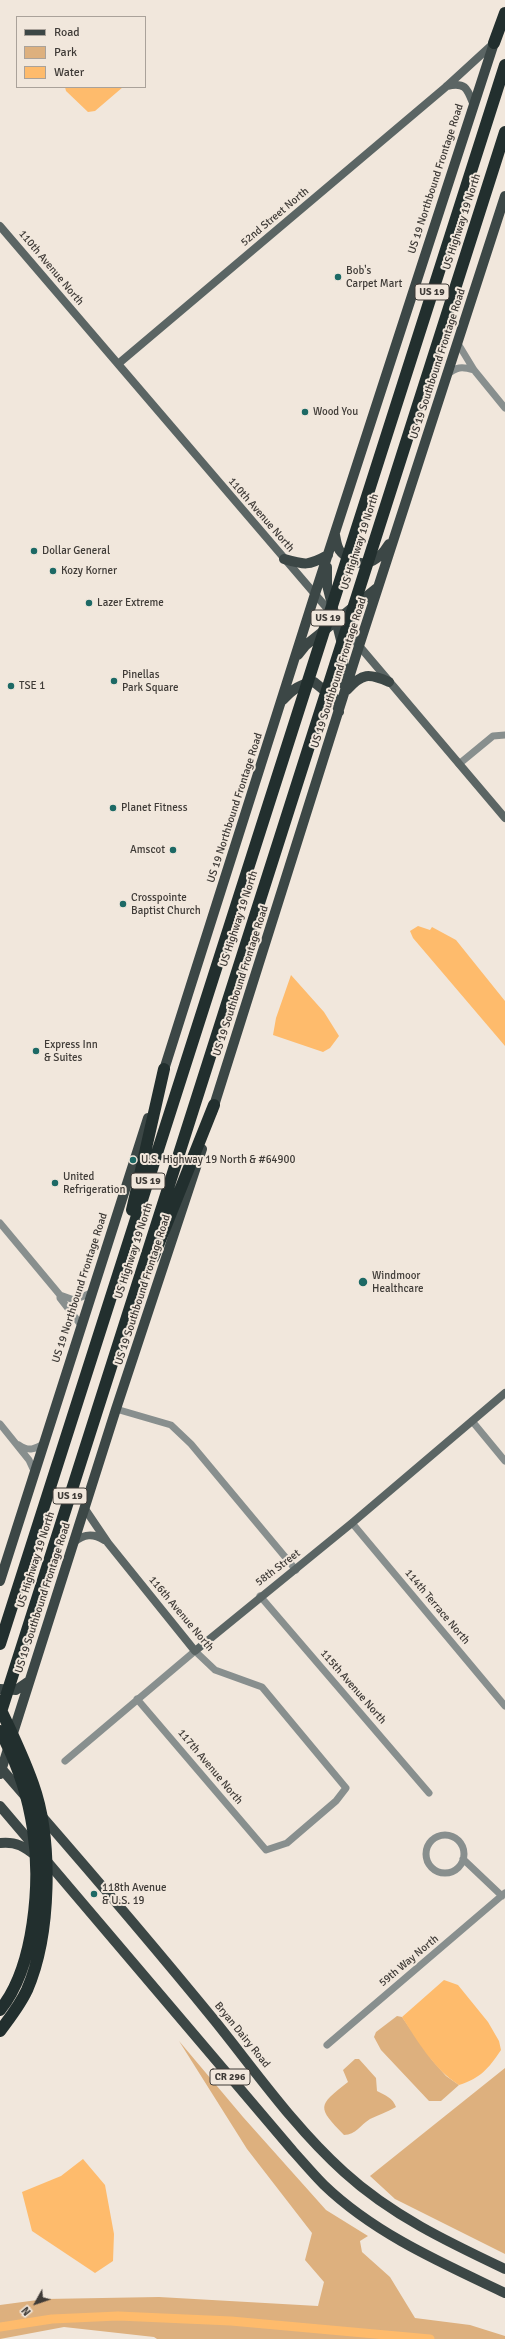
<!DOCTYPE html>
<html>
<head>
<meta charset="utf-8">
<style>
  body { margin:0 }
  #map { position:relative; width:505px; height:2339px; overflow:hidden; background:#f1e7dc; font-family:Signika,sans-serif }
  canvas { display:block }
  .legend { position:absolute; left:16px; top:16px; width:130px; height:72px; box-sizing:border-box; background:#f1e7dc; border:1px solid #aaa29a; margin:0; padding:5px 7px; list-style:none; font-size:12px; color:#3f3b37 }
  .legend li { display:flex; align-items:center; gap:8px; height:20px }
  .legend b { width:20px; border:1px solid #aaa29a }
  .north { position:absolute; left:16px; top:2283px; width:40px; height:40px; -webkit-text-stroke:3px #f1e7dc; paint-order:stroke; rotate:230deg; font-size:11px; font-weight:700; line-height:16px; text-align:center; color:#3f3b37 }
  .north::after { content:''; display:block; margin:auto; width:14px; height:18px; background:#3f3b37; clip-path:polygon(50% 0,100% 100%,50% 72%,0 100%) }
</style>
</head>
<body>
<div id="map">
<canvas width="505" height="2339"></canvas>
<ul class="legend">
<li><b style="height:5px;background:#3c4746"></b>Road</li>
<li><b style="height:11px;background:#ddb07e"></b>Park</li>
<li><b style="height:11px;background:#febb6c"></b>Water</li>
</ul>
<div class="north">N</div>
</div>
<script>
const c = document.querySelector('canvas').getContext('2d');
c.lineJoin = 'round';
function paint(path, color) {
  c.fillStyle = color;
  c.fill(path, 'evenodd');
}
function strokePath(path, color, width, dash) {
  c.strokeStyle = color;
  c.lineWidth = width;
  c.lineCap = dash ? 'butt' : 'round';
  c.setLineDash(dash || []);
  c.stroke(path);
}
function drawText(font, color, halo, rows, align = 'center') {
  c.font = font + ' Signika,sans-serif';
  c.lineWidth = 4;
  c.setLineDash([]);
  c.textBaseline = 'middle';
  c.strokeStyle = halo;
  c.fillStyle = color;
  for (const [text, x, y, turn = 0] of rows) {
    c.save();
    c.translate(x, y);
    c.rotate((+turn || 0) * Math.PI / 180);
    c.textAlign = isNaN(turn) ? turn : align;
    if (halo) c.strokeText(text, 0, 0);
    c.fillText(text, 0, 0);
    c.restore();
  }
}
paint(new Path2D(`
  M397 2016 402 2017 432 2060 446 2076 459 2085 441 2101H429L381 2050 374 2037 376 2032Z
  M179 2041 243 2117 326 2210 368 2236 360 2241 362 2252 390 2277 415 2318 470 2325 505 2336V2339H157L154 2337 64 2327 0 2339V2305L45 2299 159 2297 318 2306 324 2282 305 2260 312 2233 247 2149Z
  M355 2059H359L376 2078 377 2091C385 2095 393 2098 396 2107 387 2112 378 2115 370 2119 360 2125 356 2135 344 2135 317 2107 317 2106 348 2082L343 2070Z
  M505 2068V2254L395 2199 370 2176Z`), '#ddb07e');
paint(new Path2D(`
  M65 87H123L95 111 88 112 66 91Z
  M418 926 430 930 432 927 456 940 505 1001V1046L413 938 410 931Z
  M291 975 324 1012 339 1036 330 1048 323 1052 273 1035 276 1018Z
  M444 1980 458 1985 488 2022 499 2041 501 2050C488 2069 481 2078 459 2085 434 2069 418 2042 402 2017Z
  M83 2159 105 2185 114 2234 113 2261 95 2273 32 2231 22 2192 61 2176Z`), '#febb6c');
strokePath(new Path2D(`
  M0 2327 52 2319 118 2316 231 2321 430 2339`), '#febb6c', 9);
strokePath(new Path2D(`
  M457 342 474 370 505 408
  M446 375C457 367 461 366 474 370
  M459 764 493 736 505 735
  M0 1223 60 1295V1298L81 1325
  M60 1295 74 1300 91 1293
  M116 1409 171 1425 191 1444 296 1570
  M472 1421 505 1461
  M0 1424 29 1460 35 1473
  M19 1445C29 1452 35 1449 45 1443
  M352 1523 505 1706
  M260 1596 429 1793
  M65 1761 195 1651 215 1670 262 1687 346 1788 336 1801 287 1843 266 1850 137 1699
  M426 1854a19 19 0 1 1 38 0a19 19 0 1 1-38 0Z
  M463 1859 502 1896
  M327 2045 505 1893`), '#888f8e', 7);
strokePath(new Path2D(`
  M447 86C465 82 467 88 473 103
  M0 226 332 614
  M118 364 447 86 494 43
  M344 628 505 818
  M85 1509 108 1543 195 1651 352 1523 505 1393
  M74 1542C84 1534 93 1533 104 1540`), '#5b6564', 8);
strokePath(new Path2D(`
  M335 535C336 540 337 549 341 552 359 571 377 564 389 544
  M284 559C305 565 308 566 328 555
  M327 567V585L342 644 344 685
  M298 655 306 645 377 588
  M347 690C362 673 369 673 389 682
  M283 700C293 689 300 684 314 682L335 699 339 712
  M162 1076 315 594 494 43
  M212 1112 359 646 505 196
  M0 1581 148 1118
  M0 1689 16 1690 29 1681
  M0 1767 25 1796
  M0 1774 116 1409 202 1149
  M0 1806 293 2151C303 2162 313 2174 324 2185 375 2234 442 2263 505 2293
  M39 1813C99 1882 157 1950 215 2021 256 2072 295 2128 344 2172 391 2215 448 2242 505 2269
  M0 1843C16 1841 25 1847 37 1857`), '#3c4746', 10);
strokePath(new Path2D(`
  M494 43 505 13
  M132 1210 164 1069
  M153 1258 214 1105
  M0 1644 505 65
  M0 1708C12 1733 24 1758 33 1784 53 1840 51 1935 27 1990 20 2005 10 2018 0 2031
  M0 1715 505 132
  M0 1731C16 1760 28 1796 33 1829 41 1882 35 1967 0 2010`), '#222f2e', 12);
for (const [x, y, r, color] of [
  [338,277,4,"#1d6965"],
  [305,412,4,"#1d6965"],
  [34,551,4,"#1d6965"],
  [53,571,4,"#1d6965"],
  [89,603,4,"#1d6965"],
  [114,681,4,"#1d6965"],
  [11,686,4,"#1d6965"],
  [113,808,4,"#1d6965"],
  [173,850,4,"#1d6965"],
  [123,904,4,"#1d6965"],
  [36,1051,4,"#1d6965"],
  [133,1160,4,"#1d6965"],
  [55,1183,4,"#1d6965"],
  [363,1282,5,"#1d6965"],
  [94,1894,4,"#1d6965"]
]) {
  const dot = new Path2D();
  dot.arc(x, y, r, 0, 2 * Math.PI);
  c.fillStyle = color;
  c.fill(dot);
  strokePath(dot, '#f1e7dc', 1.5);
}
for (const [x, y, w] of [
  [432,292,34],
  [328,618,34],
  [148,1181,34],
  [70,1496,34],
  [230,2077,40]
]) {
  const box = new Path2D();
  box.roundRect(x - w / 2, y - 8, w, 16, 3);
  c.fillStyle = '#f1e7dc';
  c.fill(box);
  strokePath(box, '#3f3b37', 1);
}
drawText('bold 10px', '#3f3b37', null, [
  ["US 19",432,292],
  ["US 19",328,618],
  ["US 19",148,1181],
  ["US 19",70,1496],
  ["CR 296",230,2077]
]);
drawText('11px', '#3f3b37', '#f1e7dc', [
  ["US 19 Northbound Frontage Road",436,179,-72],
  ["52nd Street North",275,217,-40],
  ["US Highway 19 North",462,222,-72],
  ["110th Avenue North",51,268,50],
  ["US 19 Southbound Frontage Road",438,364,-72],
  ["110th Avenue North",261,515,49],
  ["US Highway 19 North",360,542,-72],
  ["US 19 Southbound Frontage Road",339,673,-72],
  ["US 19 Northbound Frontage Road",235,808,-72],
  ["US Highway 19 North",239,919,-72],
  ["US 19 Southbound Frontage Road",241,981,-72],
  ["US Highway 19 North",134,1251,-72],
  ["US 19 Northbound Frontage Road",80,1288,-72],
  ["US 19 Southbound Frontage Road",143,1290,-72],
  ["US Highway 19 North",36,1560,-72],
  ["58th Street",278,1568,-37],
  ["US 19 Southbound Frontage Road",43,1598,-72],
  ["114th Terrace North",437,1607,50],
  ["116th Avenue North",181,1614,50],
  ["115th Avenue North",353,1687,49],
  ["117th Avenue North",210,1767,50],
  ["59th Way North",409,1961,-40],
  ["Bryan Dairy Road",242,2035,51]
]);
drawText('11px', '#3f3b37', '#f1e7dc', [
  ["Bob's",346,271],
  ["Carpet Mart",346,284],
  ["Wood You",313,412],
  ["Dollar General",42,551],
  ["Kozy Korner",61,571],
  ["Lazer Extreme",97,603],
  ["Pinellas",122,675],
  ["Park Square",122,688],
  ["TSE 1",19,686],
  ["Planet Fitness",121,808],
  ["Amscot",165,850,"right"],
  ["Crosspointe",131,898],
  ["Baptist Church",131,911],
  ["Express Inn",44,1045],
  ["& Suites",44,1058],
  ["U.S. Highway 19 North & #64900",141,1160],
  ["United",63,1177],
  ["Refrigeration",63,1190],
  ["Windmoor",372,1276],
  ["Healthcare",372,1289],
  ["118th Avenue",102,1888],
  ["& U.S. 19",102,1901]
], 'left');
</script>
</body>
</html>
